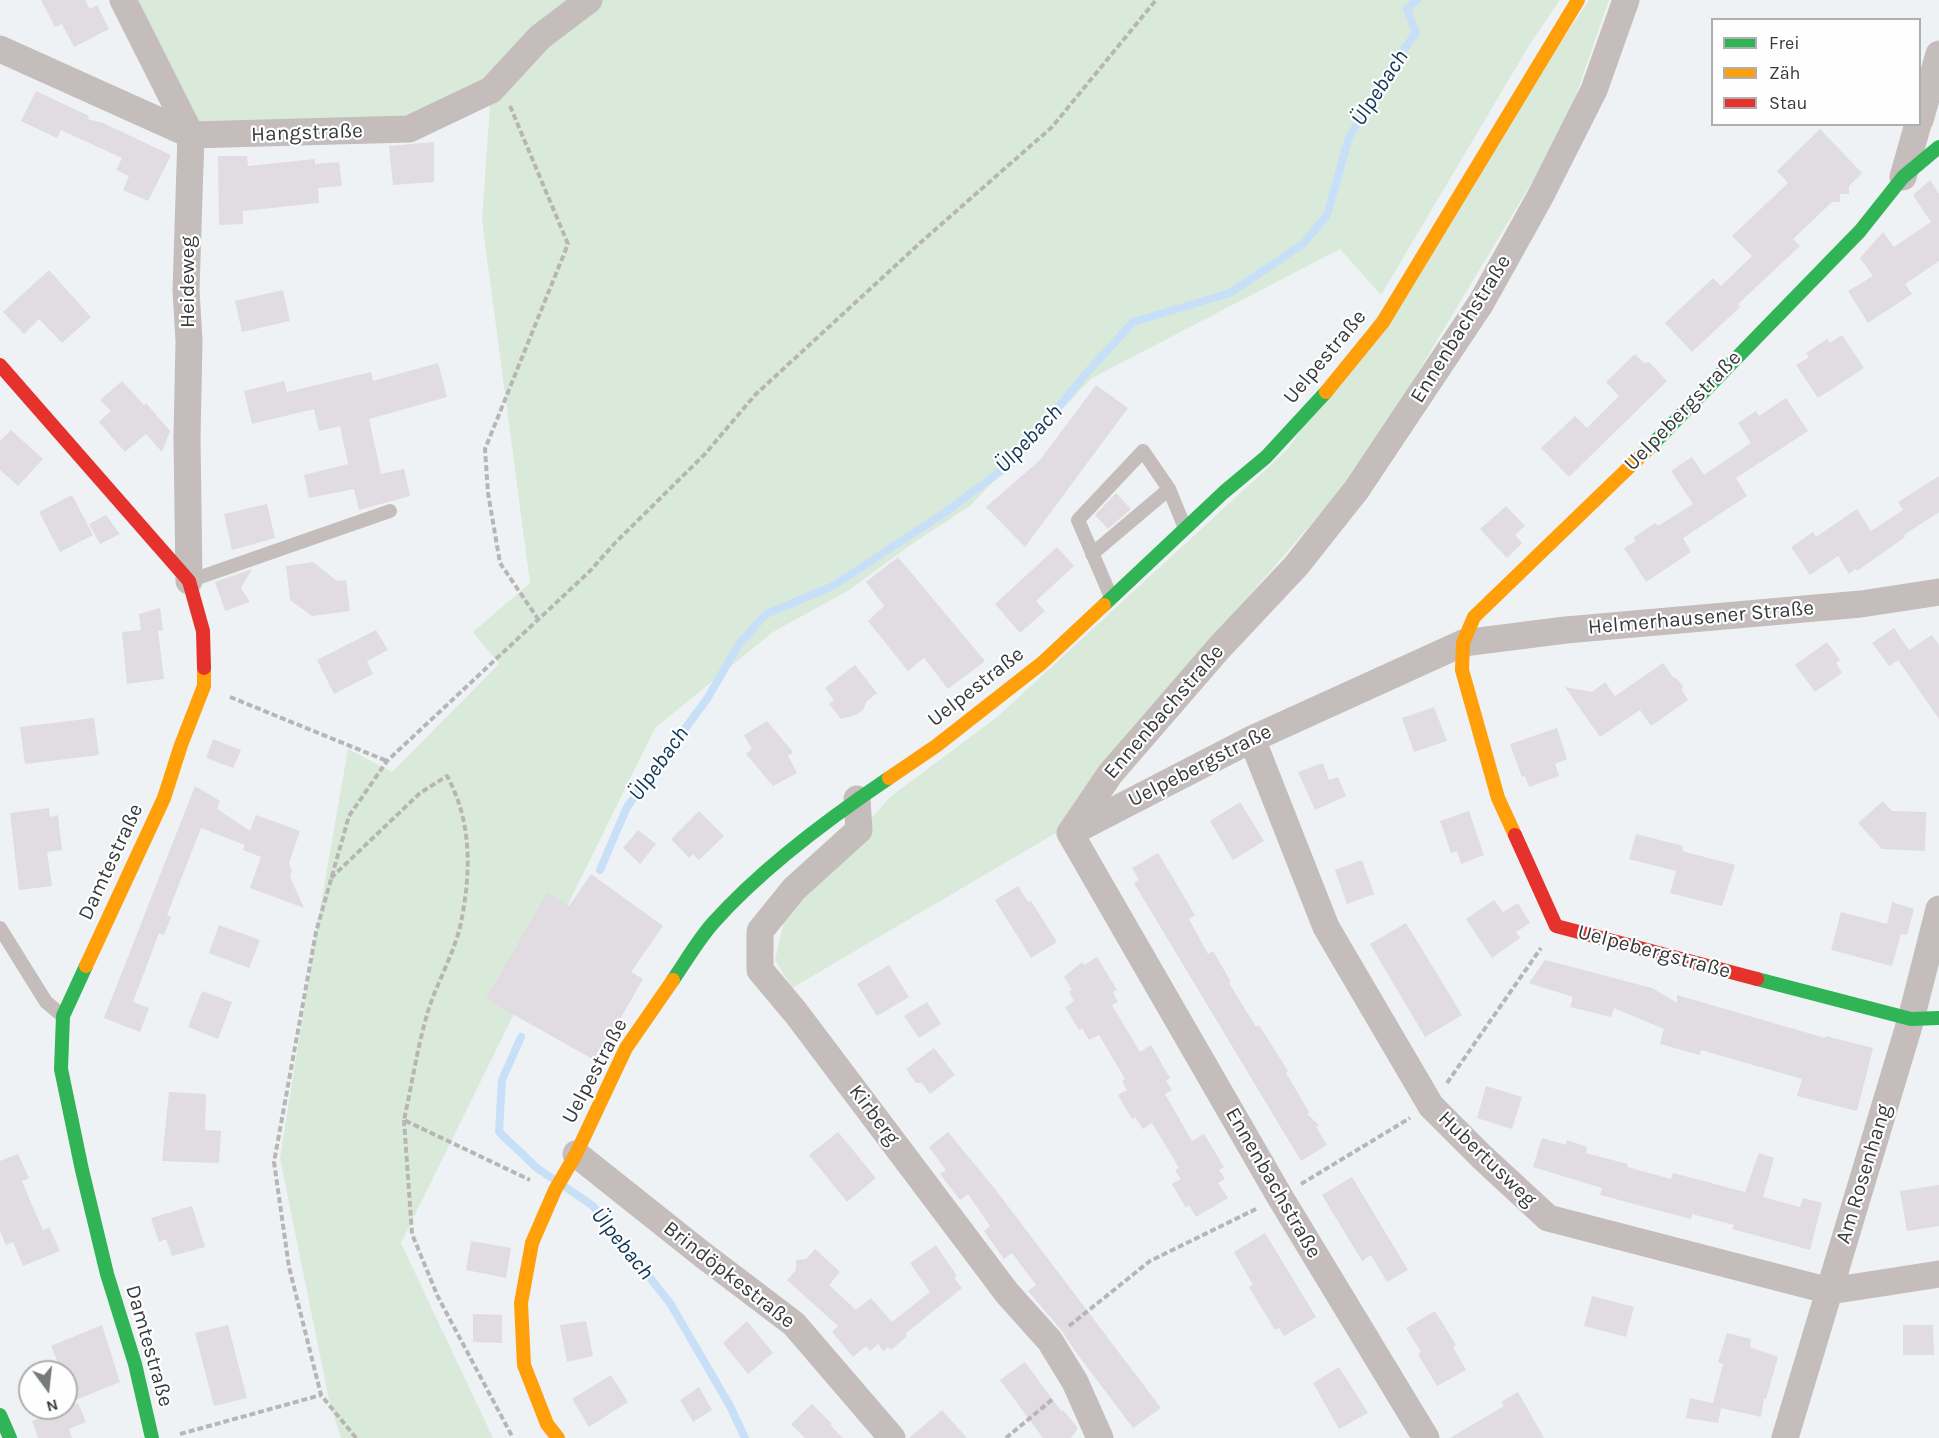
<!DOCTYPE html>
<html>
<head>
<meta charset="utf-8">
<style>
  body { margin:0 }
  #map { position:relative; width:1939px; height:1438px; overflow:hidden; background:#eef2f5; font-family:Karla,sans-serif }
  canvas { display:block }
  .legend { position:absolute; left:1711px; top:18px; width:210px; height:108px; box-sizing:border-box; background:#fefefe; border:2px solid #aeb0b0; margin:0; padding:8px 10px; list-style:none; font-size:18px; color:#373a3c }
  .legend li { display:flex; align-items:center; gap:12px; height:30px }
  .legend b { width:30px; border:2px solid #aeb0b0 }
  .north { position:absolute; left:18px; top:1360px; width:60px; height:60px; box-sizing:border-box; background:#fefefe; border:2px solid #aeb0b0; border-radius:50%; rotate:165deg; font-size:16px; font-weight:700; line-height:24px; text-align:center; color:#373a3c }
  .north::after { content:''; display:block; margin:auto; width:21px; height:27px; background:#777a7d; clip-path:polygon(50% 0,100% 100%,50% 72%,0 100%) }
</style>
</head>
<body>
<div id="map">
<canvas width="1939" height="1438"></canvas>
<ul class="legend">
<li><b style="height:8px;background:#30b455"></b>Frei</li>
<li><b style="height:8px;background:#ff9f0a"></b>Zäh</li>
<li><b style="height:8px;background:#e5322d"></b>Stau</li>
</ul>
<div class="north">N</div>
</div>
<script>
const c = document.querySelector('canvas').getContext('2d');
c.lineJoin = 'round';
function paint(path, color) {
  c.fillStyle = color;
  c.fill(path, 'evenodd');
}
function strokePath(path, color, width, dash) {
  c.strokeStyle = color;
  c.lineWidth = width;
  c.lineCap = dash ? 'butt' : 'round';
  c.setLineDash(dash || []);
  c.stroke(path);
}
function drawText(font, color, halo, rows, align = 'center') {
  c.font = font + ' Karla,sans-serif';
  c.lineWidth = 4.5;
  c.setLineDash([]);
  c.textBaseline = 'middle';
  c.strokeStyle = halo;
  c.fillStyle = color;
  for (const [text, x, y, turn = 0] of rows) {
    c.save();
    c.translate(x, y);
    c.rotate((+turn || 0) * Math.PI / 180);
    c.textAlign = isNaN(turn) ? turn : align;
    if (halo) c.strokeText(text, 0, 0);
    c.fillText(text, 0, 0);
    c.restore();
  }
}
paint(new Path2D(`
  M123 0H1560L1530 44 1381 295 1340 249 1092 378 970 506 915 542 849 590 773 632 655 728 401 1243 493 1438H341L329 1400 280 1158 316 932 348 749 392 772 499 664 473 632 530 583 482 220 491 91 409 129 191 135Z
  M1589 0H1609L1565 127 1363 464 1255 589 1137 722 1061 830 792 988 775 960 785 917 890 797 997 717 1288 449Z`), '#daeada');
strokePath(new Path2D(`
  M600 870 627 807 707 699 739 644 766 614 833 586 947 511 1014 461 1084 376 1133 322 1230 293 1303 244 1327 215 1349 137 1399 56 1416 33 1407 9 1417 0
  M521 1037 502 1080 499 1132 538 1169 552 1178
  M564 1186 593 1206 670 1303 730 1406 745 1438`), '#c7e0f8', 8);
paint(new Path2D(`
  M41 0H85L90 9 97 5 109 29 74 47 62 24 55 27Z
  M36 91 89 116 88 119 103 123 171 155 148 201 123 190 129 176 116 170 122 158 61 130 57 138 21 121Z
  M1820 129 1862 173 1849 186V194H1840V202H1832L1793 239 1800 246 1738 304 1740 307 1692 352 1665 323 1713 278 1721 286 1752 256 1732 236 1788 183 1777 171Z
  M434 142V182L393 185 389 146Z
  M218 156H247L248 166 315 159V164L339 162 342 186 318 188 319 203 243 211V224L219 225Z
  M1930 180 1939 194V261L1905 284 1912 294 1868 323 1848 291 1873 276 1860 258 1883 232 1894 247 1931 222 1913 195Z
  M49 270 91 317 62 343 39 319 24 334 3 312Z
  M283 290 290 321 242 332 235 301Z
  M1842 335 1864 368 1818 398 1796 365 1809 357 1806 353 1827 339 1830 343Z
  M1635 354 1644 363 1649 362 1667 381 1569 477 1541 448 1575 416 1587 428 1619 396 1606 382Z
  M438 363 447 397 369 419 381 474 404 469 410 496 359 510 354 489 309 498 304 475 348 464 340 426 319 431 314 409 252 424 244 391 284 381 287 392 371 372 373 381Z
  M122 381 144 405 146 403 170 431 162 452 146 434 125 452 99 422 111 411 100 400Z
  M1096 385 1128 408 1025 547 986 507 1040 460Z
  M1786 398 1808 431 1736 478 1747 496 1683 538 1691 552 1646 582 1624 548 1636 541 1634 537 1655 523 1658 526 1693 504 1671 471 1692 457 1704 475 1751 443 1738 423 1756 411 1759 416Z
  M11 430 43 459 18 486 0 470V441Z
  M1939 476V512L1904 535 1905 537 1857 571 1855 569 1849 574 1838 556 1810 575 1791 547 1813 532 1816 537 1857 509 1871 531 1903 510 1898 502Z
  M1116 493 1131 509 1108 529 1095 515Z
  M72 495 93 535 60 552 39 512Z
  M267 504 275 538 232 550 224 514Z
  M1506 506 1525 526 1515 535 1522 543 1507 558 1480 529Z
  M106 515 120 534 100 544 89 524Z
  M1057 547 1074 566 1036 601 1045 611 1020 633 995 604Z
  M898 557 985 661 948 689 924 658 908 671 868 621 884 606 866 582Z
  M313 562 337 581 346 580 350 611 312 616 290 600 286 566Z
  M252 569 241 588 250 602 225 611 215 582Z
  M160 608 163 630 158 631 164 679 127 684 122 632 141 630 139 614Z
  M1894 628 1909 650 1932 635 1939 645V719L1898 660 1889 666 1872 643Z
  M376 630 388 650 367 661 373 674 334 694 317 660Z
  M1827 642 1840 660 1836 663 1842 673 1815 692 1795 665Z
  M1663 663 1673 677 1677 679 1683 686 1682 690 1688 700 1651 726 1640 710 1600 737 1565 687 1592 692 1605 682 1615 696Z
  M855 665 877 693 867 701 863 710 858 714 841 719 829 704 834 700 825 688Z
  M1434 707 1447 741 1414 752 1402 718Z
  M94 718 99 755 25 764 20 727Z
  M767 721 793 752 788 756 797 773 773 786 746 754 752 749 744 735Z
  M1557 728 1567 759 1555 764 1559 776 1529 787 1525 776 1522 777 1510 744Z
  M213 739 241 750 233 768 206 758Z
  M1323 763 1329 780 1338 777 1346 796 1315 810 1298 772Z
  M195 786 220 801 217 809 250 831 256 815 300 831 289 863 292 871 290 877 304 908 250 888 261 857 243 850 245 845 201 828 167 915 171 917 164 935 159 933 133 1002 149 1008 140 1032 104 1018Z
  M1883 801 1892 811 1926 812 1925 851 1882 849 1858 823Z
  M1240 802 1264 841 1233 860 1210 821Z
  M49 808 50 817 58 815 62 850 47 852 52 886 19 890 10 813Z
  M699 811 724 836 699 860 693 854 689 858 671 839Z
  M1469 811 1484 855 1461 864 1457 851 1451 853 1440 821Z
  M638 830 656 844 640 864 623 848Z
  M1636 834 1683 846 1682 851 1735 865 1722 906 1670 893 1676 871 1629 859Z
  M1158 853 1195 915 1189 919 1208 954 1213 951 1231 982 1229 983 1256 1027 1259 1025 1288 1071 1286 1073 1309 1112 1307 1114 1319 1125 1316 1127 1327 1145 1301 1161 1134 883 1139 880 1132 868Z
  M1362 860 1374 894 1347 904 1335 870Z
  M591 874 663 926 631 972 643 979 596 1061 486 999 547 893 569 906Z
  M1018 886 1028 902 1031 901 1057 942 1031 958 995 900Z
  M1494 900 1503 912 1518 903 1530 923 1516 932 1520 938 1492 958 1466 919Z
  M1892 902 1914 909 1907 935 1901 934 1892 966 1831 950 1841 912 1887 924Z
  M1406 923 1462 1015 1425 1037 1370 944Z
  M219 925 260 940 249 968 209 953Z
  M1097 957 1117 990 1113 992 1118 1002 1112 1005 1140 1052 1151 1045 1170 1078 1166 1081 1172 1090 1165 1094 1192 1141 1204 1134 1224 1167 1219 1170 1225 1179 1218 1183 1228 1198 1196 1217 1189 1205 1186 1208 1172 1184 1181 1179 1175 1170 1179 1168 1152 1123 1143 1129 1135 1117 1132 1119 1118 1095 1127 1090 1122 1081 1125 1079 1099 1035 1089 1040 1082 1028 1079 1030 1065 1007 1074 1001 1069 992 1072 990 1064 977 1082 962 1084 965Z
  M1545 960 1652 988 1677 1003V995L1825 1038 1826 1036 1873 1048 1857 1111 1797 1096 1802 1079 1701 1050 1700 1055 1660 1044 1664 1029 1614 1008 1611 1017 1570 1007 1573 997 1529 983Z
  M889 965 909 997 877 1016 857 984Z
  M202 991 232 1002 218 1039 188 1027Z
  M927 1002 941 1024 919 1038 904 1016Z
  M934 1048 955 1075 930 1094 922 1083H916L906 1069Z
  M1486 1086 1522 1097 1512 1129 1477 1118Z
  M169 1092 206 1094 205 1130 221 1131 219 1163 162 1161Z
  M838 1132 876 1178 847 1202 809 1155Z
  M948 1132 995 1189 1161 1408 1133 1428 1075 1351 1062 1331 1028 1291 1036 1285 1012 1253 1004 1259 984 1231 990 1226 968 1194 960 1200 940 1174 946 1170 929 1147Z
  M1542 1138 1566 1145 1567 1140 1587 1147 1586 1153 1628 1164 1627 1167 1671 1179 1673 1173 1745 1192 1759 1153 1774 1158 1763 1197 1800 1207 1803 1198 1822 1203 1810 1250 1732 1229 1734 1225 1692 1214 1691 1219 1600 1195 1602 1188 1533 1167Z
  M18 1154 29 1178 22 1181 32 1205 43 1230 49 1227 60 1251 23 1266 13 1242 6 1245 0 1231V1161Z
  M1352 1177 1408 1270 1387 1282 1371 1255 1362 1261 1322 1195Z
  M1939 1185V1226L1907 1231 1900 1191Z
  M192 1206 205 1247 172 1256 166 1239 159 1242 151 1218Z
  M1265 1233 1316 1317 1284 1336 1279 1328 1275 1330 1249 1287 1253 1285 1234 1252Z
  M471 1241 511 1248 506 1278 466 1270Z
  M936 1245 957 1276 954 1278 962 1288 905 1334 907 1336 891 1350 888 1347 883 1351 878 1344 870 1351 866 1346 853 1357 832 1332 838 1326 787 1280 796 1270V1260L806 1259 815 1249 840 1272 829 1285 856 1310 871 1298 892 1322 930 1292 910 1263Z
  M1592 1296 1634 1307 1626 1337 1584 1326Z
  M1435 1311 1456 1345 1453 1347 1466 1370 1437 1386 1418 1354 1421 1352 1406 1328Z
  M473 1314 502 1315V1343L473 1342Z
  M586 1321 593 1356 567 1362 560 1325Z
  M747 1321 773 1353 748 1374 723 1343Z
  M102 1325 120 1382 66 1404V1372H62L51 1346Z
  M228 1325 247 1398 214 1406 195 1333Z
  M1903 1325H1933L1934 1355H1903Z
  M1727 1333 1751 1339 1750 1347 1778 1357 1766 1399 1764 1398 1761 1417 1721 1408 1718 1423 1686 1418 1690 1398 1713 1403 1723 1364 1718 1362Z
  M1025 1362 1061 1411 1063 1410 1078 1428 1071 1438H1043L1000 1380Z
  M1339 1367 1368 1413 1339 1429 1313 1383Z
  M611 1375 628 1402 589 1427 572 1399Z
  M699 1387 712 1410 693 1422 680 1400Z
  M1518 1392 1544 1438H1450L1504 1406 1501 1402Z
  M78 1403 86 1422 69 1429 72 1438H38L32 1421Z
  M812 1404 832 1424 830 1425 843 1438H805L791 1424Z
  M942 1410 967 1438H909Z`), '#e1dbe2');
strokePath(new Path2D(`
  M510 106 568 244 485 449 488 493 500 563 538 619
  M230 697 387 761
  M331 878 420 793 447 776C473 823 471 876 460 927 453 955 438 981 429 1008 418 1043 412 1084 404 1120L530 1180
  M1447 1083 1541 948
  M404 1120 412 1234 438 1297 513 1438
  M1301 1184 1410 1118
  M1069 1326 1150 1261 1258 1208
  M180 1434 321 1395
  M356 1438 321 1395 289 1267 274 1162 316 932 349 816 387 761 589 572 616 542 705 454 755 395 920 243 1052 127 1156 0
  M1006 1438 1054 1398`), '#b8b6b5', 4, [6, 3]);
strokePath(new Path2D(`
  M1092 554 1169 489
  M189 581 390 511
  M1111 597 1078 520 1143 451 1169 489 1185 528
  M0 928 46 1002 63 1016`), '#c4bdbb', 14);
strokePath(new Path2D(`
  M123 0 191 135 186 290 189 341 187 438 189 581
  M0 49 191 135 409 129 491 90 540 37 589 0
  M1920 120 1939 54
  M1903 177 1918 124
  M1252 739 1326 927 1431 1106 1482 1157 1548 1218 1830 1291 1939 1274
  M857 799 859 830 794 889 760 931V970L796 1013 1007 1293 1050 1341 1075 1382 1100 1438
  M1074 831 1252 739 1463 643 1566 630 1861 604 1939 592
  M1070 833 1110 774 1219 648 1296 566 1357 489 1481 303 1540 197 1594 90 1626 0
  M1070 833 1280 1197 1426 1438
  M576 1154 703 1255 794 1324 892 1438
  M1785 1438 1911 1019 1939 909`), '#c4bdbb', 27);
strokePath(new Path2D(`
  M1647 450 1860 231 1903 177 1939 147
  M1104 605 1224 492 1266 457 1326 392
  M86 966 63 1016 61 1069 82 1170 107 1274 135 1364 152 1438
  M1757 979 1911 1019 1939 1018
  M673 980C686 961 698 940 713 923 762 868 828 819 889 778
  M0 1415 10 1438`), '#30b455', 14);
strokePath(new Path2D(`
  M1326 392 1383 322 1578 0
  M889 778 936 746 1042 663 1104 605
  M1515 835 1498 798 1462 670 1463 643 1474 617 1647 450
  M86 966 164 798 181 745 204 686V668
  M558 1438 547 1424 524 1365 521 1303 532 1243 555 1190 576 1154 626 1048 673 980`), '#ff9f0a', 14);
strokePath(new Path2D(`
  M0 365 189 581 203 631 204 668
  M1515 835 1556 926 1757 979`), '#e5322d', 14);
drawText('21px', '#373a3c', '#fefefe', [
  ["Hangstraße",307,133,-2],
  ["Heideweg",188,282,-90],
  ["Ennenbachstraße",1461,329,-58],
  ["Uelpestraße",1325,357,-50],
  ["Uelpebergstraße",1683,411,-46],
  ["Helmerhausener Straße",1701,618,-5],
  ["Uelpestraße",976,687,-38],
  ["Ennenbachstraße",1164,712,-49],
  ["Uelpebergstraße",1200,766,-27],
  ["Damtestraße",111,862,-65],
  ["Uelpebergstraße",1654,952,15],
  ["Uelpestraße",595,1071,-62],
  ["Kirberg",874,1115,53],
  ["Hubertusweg",1487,1159,44],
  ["Am Rosenhang",1864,1174,-73],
  ["Ennenbachstraße",1273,1183,60],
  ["Brindöpkestraße",729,1275,38],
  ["Damtestraße",149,1346,74]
]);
drawText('italic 22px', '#0f3555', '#fefefe', [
  ["Ülpebach",1380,88,-57],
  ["Ülpebach",1029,439,-46],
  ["Ülpebach",659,764,-54],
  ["Ülpebach",622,1244,51]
]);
</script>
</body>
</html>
